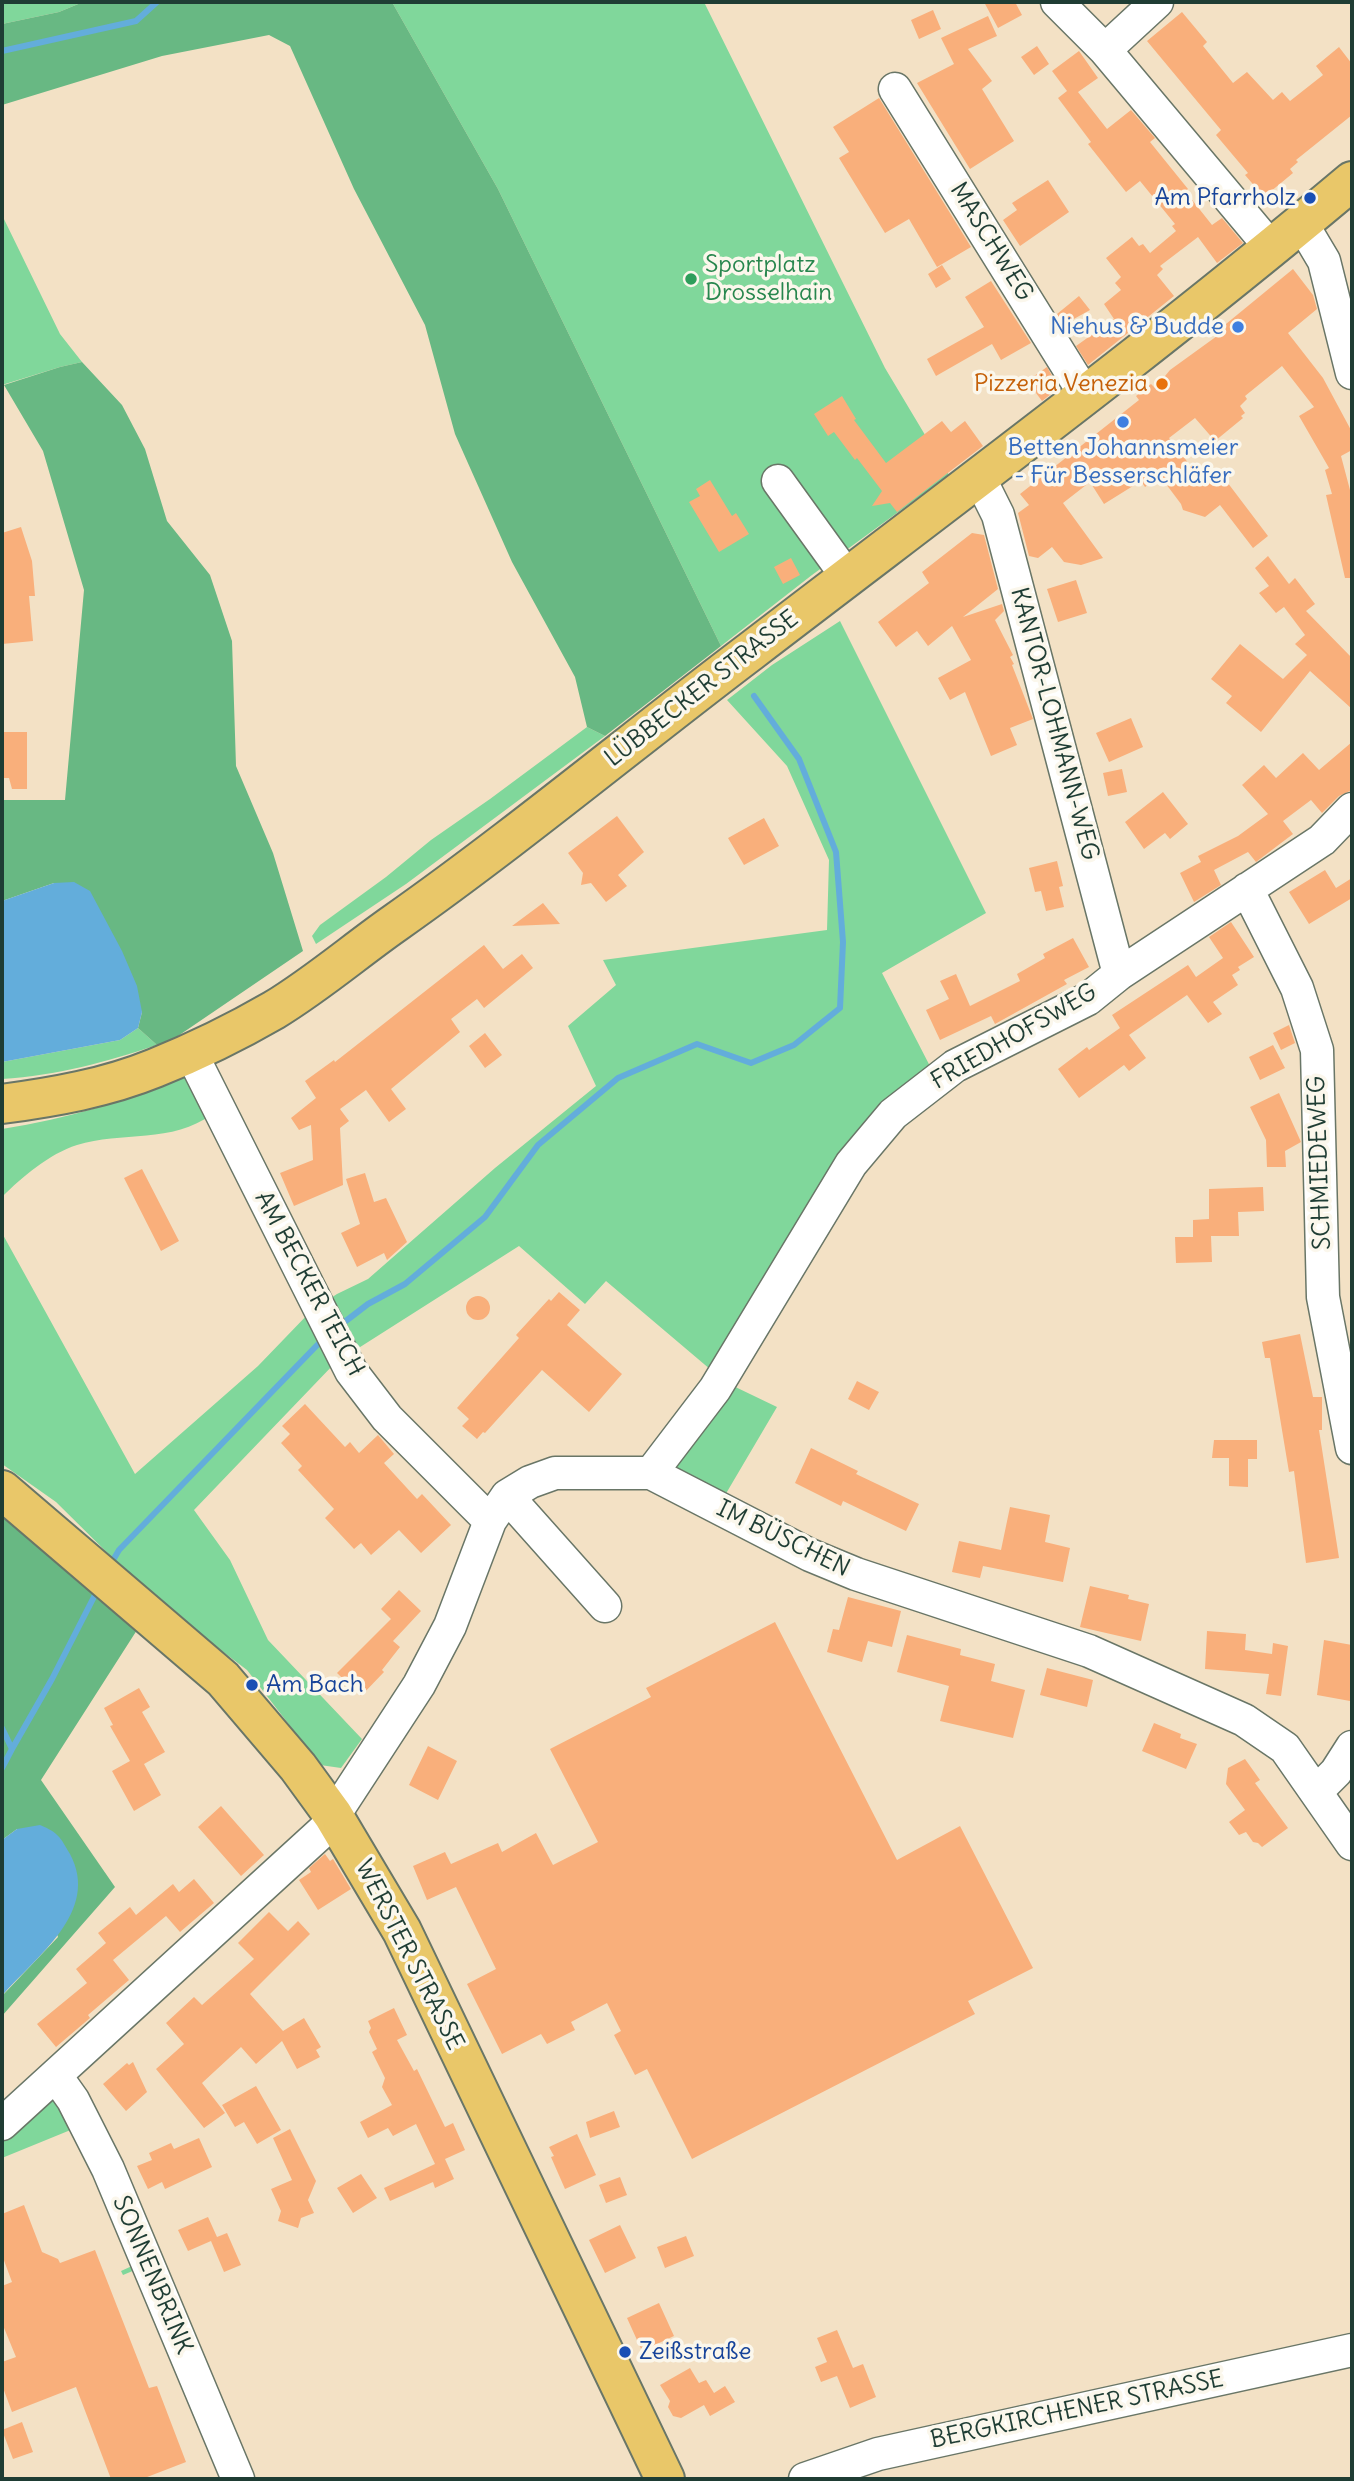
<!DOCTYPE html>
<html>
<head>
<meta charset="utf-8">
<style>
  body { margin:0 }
  #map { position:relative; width:1354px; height:2481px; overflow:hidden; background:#f3e1c5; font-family:Delius,sans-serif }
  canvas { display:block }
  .frame { position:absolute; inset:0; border:4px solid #1f3d34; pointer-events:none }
</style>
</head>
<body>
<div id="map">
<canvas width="1354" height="2481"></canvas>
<div class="frame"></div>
</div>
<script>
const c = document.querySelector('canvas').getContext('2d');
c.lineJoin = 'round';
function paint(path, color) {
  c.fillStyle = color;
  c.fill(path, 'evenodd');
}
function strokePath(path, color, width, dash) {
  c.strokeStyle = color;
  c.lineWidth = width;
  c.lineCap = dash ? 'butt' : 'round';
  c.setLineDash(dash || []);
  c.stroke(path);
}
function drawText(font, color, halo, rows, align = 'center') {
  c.font = font + ' Delius,sans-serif';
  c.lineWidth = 7;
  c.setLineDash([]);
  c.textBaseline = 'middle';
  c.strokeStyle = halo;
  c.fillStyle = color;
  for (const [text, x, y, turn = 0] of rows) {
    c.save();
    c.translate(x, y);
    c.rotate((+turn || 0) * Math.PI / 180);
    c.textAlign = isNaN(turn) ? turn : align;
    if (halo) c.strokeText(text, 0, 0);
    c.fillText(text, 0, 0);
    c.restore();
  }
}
paint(new Path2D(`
  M2 2H83L59 12 2 24Z
  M392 2H704L885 368 949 475 812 575 721 646 498 189Z
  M2 215 60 334 82 362 60 367 2 385Z
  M840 621 986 913 882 973 933 1072 910 1088 725 1382 777 1407 721 1502 656 1470 724 1381 606 1281 585 1304 519 1246 335 1363 194 1510 230 1560 268 1640 362 1739 341 1768 320 1765 247 1670 156 1601 56 1502 2 1464V1233L135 1474 258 1366 311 1311 337 1294 368 1279 495 1168 596 1086 568 1026 616 985 603 960 827 930 829 860 787 766 727 700 772 665Z
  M587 727 605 736 406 884 316 944 312 936 320 925 386 877 431 840 490 799Z
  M138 1028 157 1045C103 1063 59 1075 2 1079V1062L120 1040Z
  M191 1074 212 1114C173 1144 121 1131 77 1145 49 1154 22 1177 2 1197V1129C68 1119 129 1100 191 1074Z
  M52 2098 62 2100 135 2270 123 2275 121 2271 132 2266 73 2129 2 2158V2141L46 2099Z`), '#80d79b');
paint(new Path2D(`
  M83 2H392L498 189 721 646 605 736 587 727 575 677 512 562 455 434 425 325 354 189 290 46 269 35 162 56 2 105V24L59 12Z
  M82 362 122 405 145 449 167 521 210 575 232 641 236 766 273 853 303 951 175 1038 157 1045 138 1028 142 1012 54 883 2 901V800H65L84 590 43 451 4 385 60 367Z
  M2 1517 137 1630 41 1780 115 1887 2 2016V1996L58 1937 17 1829 2 1840Z`), '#68b883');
paint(new Path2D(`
  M74 882 90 891 122 951 137 986 142 1012 138 1028 120 1040 2 1062V901L54 883Z
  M40 1825C59 1833 60 1837 70 1854 101 1912 35 1957 2 1996V1840L17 1829Z`), '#63addb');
strokePath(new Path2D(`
  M2 51 136 21 157 2
  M338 1327 368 1304 405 1284 485 1217 538 1145 618 1078 697 1044 751 1063 794 1045 840 1008 843 942 836 852 799 759 754 696
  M109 1567 119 1550 324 1338
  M2 1728 12 1749 2 1768
  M12 1749 52 1679 98 1589`), '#63addb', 6);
paint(new Path2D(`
  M984 2H1015L1022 15 998 28Z
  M933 10 941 29 919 39 911 20Z
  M1182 12 1207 42 1203 46 1233 83 1247 72 1273 100 1282 92 1290 101 1323 75 1316 66 1339 47 1352 64V115L1296 160 1298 162 1290 169 1293 173 1264 197 1245 175 1248 173 1216 135 1221 130 1147 41Z
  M988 16 997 36 968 49 992 81 982 89 1014 141 970 169 917 83 954 64 941 38Z
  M1037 46 1049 64 1034 75 1021 57Z
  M1079 51 1098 78 1078 92 1107 129 1131 110 1155 138 1150 142 1188 189 1185 191 1212 225 1222 218 1243 243 1217 263 1198 237 1160 266 1163 269 1157 275 1174 296 1088 365 1076 346 1114 319 1104 304 1121 290 1115 283 1121 277 1106 258 1132 237 1139 246 1143 244 1150 253 1176 231 1172 226 1175 224 1140 181 1126 192 1088 144 1091 142 1058 98 1067 91 1052 71Z
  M879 98 971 247 937 267 909 219 885 233 839 158 849 152 833 127Z
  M1048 180 1069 212 1020 246 1003 220 1017 210 1012 203Z
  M942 265 951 279 936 288 928 274Z
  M1293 269 1313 295 1317 309 1288 333 1323 378 1352 432V450L1341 456 1350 490 1352 489V578H1345L1326 495 1332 494 1325 470 1329 468 1299 416 1314 407 1282 366 1245 396 1247 399 1240 406 1245 413 1241 416 1243 418 1215 441 1195 418 1169 438 1203 482 1218 470 1268 536 1253 548 1220 505 1205 517 1183 510 1181 504 1160 476 1145 487 1141 481 1104 504 1090 482 1063 503 1103 558 1081 565 1064 562 1052 547 1038 558 1029 556 1018 513 1029 505 1020 494 1139 400 1136 396 1151 384 1155 388 1170 370 1217 336 1215 333Z
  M991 281 1031 343 1001 360 992 344 936 376 927 359 984 327 965 297Z
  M1079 296 1090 310 1063 325 1057 314Z
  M1047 367 1059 388 1042 401 1027 381Z
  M842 396 856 419 854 420 886 463 942 421 951 432 965 421 983 446 897 512 890 503 872 506 882 491 857 458 855 460 834 432 828 436 814 414Z
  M710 480 732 516 736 513 749 534 719 552 689 502 700 496 696 489Z
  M21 527 32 561 35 596H29L33 641 2 644V533Z
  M972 533 984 535 998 589 963 617 1002 604 1004 611 995 620 1013 655 1010 657 1014 664 1012 665 1033 719 1010 728 1017 745 991 756 965 692 950 700 938 678 971 660 952 626 928 646 917 631 896 647 878 622 929 583 922 572Z
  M1268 556 1289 584 1295 578 1315 604 1306 611 1352 658V709L1310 671 1261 732 1226 703 1232 696 1211 679 1240 644 1283 679 1307 655 1295 644 1305 635 1284 607 1276 613 1259 593 1269 586 1255 568Z
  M791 558 800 575 783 584 774 567Z
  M1076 580 1087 613 1058 622 1047 589Z
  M1131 718 1143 747 1109 762 1096 733Z
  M2 732H27V789H12L9 778H2Z
  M1352 742V790L1339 796 1322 813 1311 800 1283 821 1293 834 1256 862 1248 852 1214 870 1221 885 1194 902 1180 873 1201 862 1198 856 1238 836 1268 814 1242 785 1264 765 1276 778 1303 753 1319 770Z
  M1122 769 1127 792 1108 796 1103 773Z
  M1163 792 1188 824 1170 839 1165 833 1144 849 1125 822Z
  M617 816 644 852 618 875 627 886 606 902 591 883 581 885 583 873 568 853Z
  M764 818 779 846 744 865 728 838Z
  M1057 861 1063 886 1059 887 1064 907 1046 911 1041 891 1035 892 1029 868Z
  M1325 870 1336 888 1352 878V898L1309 924 1289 892Z
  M543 903 560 924 512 926Z
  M1231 922 1254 957 1238 967 1240 970 1232 975 1238 985 1213 1002 1222 1014 1208 1023 1187 995 1129 1035 1146 1058 1129 1071 1124 1065 1079 1098 1058 1069 1087 1047 1089 1050 1120 1028 1112 1015 1188 965 1196 977 1223 958 1209 937Z
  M1073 938 1089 967 1064 980 1067 984 995 1024 991 1016 940 1040 926 1010 949 999 940 981 956 974 970 1006 1020 981 1017 974 1045 958 1043 954Z
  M484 945 503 969 522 954 533 968 484 1008 477 999 451 1019 460 1032 391 1089 406 1109 389 1122 366 1090 340 1109 349 1121 340 1128 343 1185 294 1206 280 1173 313 1160 311 1125 299 1130 291 1118 316 1098 305 1081 334 1060 335 1062Z
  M1289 1025 1295 1043 1281 1050 1273 1033Z
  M485 1033 502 1055 485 1068 469 1046Z
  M1273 1045 1285 1068 1260 1080 1249 1057Z
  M1279 1093 1301 1142 1285 1151 1286 1167H1267L1266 1140 1250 1107Z
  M142 1169 179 1241 161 1251 124 1178Z
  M365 1173 374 1202 386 1198 407 1242 387 1260 384 1253 357 1267 341 1233 360 1224 346 1179Z
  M1263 1187 1264 1211 1238 1212 1239 1236H1211L1212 1262 1176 1263 1175 1237H1193V1220L1209 1219V1189Z
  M559 1292 580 1310 567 1325 622 1374 589 1412 542 1370 485 1433 483 1432 477 1439 462 1426 469 1419 457 1408 519 1338 516 1335 549 1299 551 1301Z
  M466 1308a12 12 0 1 1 24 0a12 12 0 1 1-24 0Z
  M1300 1334 1313 1397H1322V1430H1319L1339 1558 1306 1563 1294 1471 1289 1472 1270 1358H1265L1262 1342Z
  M857 1381 879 1392 869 1410 848 1399Z
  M305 1404 345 1447 350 1442 359 1453 378 1435 394 1454 384 1463 417 1499 422 1494 451 1525 421 1553 399 1530 371 1555 361 1543 354 1549 325 1518 334 1509 298 1470 302 1466 281 1443 290 1434 282 1426Z
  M1214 1440H1257V1459H1248V1487L1229 1486V1458H1212Z
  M811 1448 858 1471 856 1474 919 1504 906 1531 843 1501 841 1506 795 1483Z
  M1010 1507 1050 1515 1045 1542 1070 1548 1063 1582 983 1566 980 1578 952 1572 959 1541 1001 1550Z
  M1090 1586 1129 1595 1128 1599 1149 1604 1141 1641 1080 1627Z
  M399 1590 421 1611 393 1641 400 1647 382 1670 384 1672 361 1696 337 1673 391 1619 381 1609Z
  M848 1597 901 1611 892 1647 868 1641 862 1662 827 1652 833 1629 839 1630Z
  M775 1622 897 1860 960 1826 1033 1968 968 2001 975 2014 692 2159 647 2069 635 2075 614 2035 621 2031 607 2003 571 2022 575 2030 547 2044 541 2034 502 2054 467 1984 496 1969 456 1887 427 1900 413 1866 445 1852 451 1864 498 1843 502 1852 536 1833 553 1865 598 1842 550 1749 651 1697 646 1688Z
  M1207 1631 1246 1634 1245 1650 1272 1654 1273 1643 1288 1646 1281 1696 1266 1694 1269 1674 1205 1669Z
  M907 1635 961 1649 960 1655 995 1664 991 1681 1025 1690 1013 1738 940 1721 949 1686 897 1672Z
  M1324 1640 1352 1645 1350 1701 1317 1695Z
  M1047 1668 1093 1680 1087 1707 1040 1695Z
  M139 1688 150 1707 142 1712 165 1752 144 1764 161 1795 134 1811 112 1771 130 1761 110 1726 113 1725 104 1708Z
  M1154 1723 1181 1734 1180 1738 1197 1744 1186 1769 1142 1751Z
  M428 1746 457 1761 438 1800 409 1785Z
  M1245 1759 1260 1780 1255 1783 1288 1828 1262 1847 1258 1843 1253 1842 1246 1832 1239 1835 1229 1822 1245 1810 1226 1784 1228 1768Z
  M221 1806 264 1855 241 1876 198 1827Z
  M325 1854 330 1861 333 1859 351 1889 318 1910 299 1880 311 1872 309 1868Z
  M194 1879 214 1903 180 1932 166 1916 113 1960 129 1980 88 2015 90 2018 56 2047 37 2024 87 1983 76 1969 106 1943 98 1933 130 1907 136 1915 173 1884 179 1892Z
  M269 1912 288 1931 298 1921 310 1934 250 1994 283 2031 304 2018 321 2047 316 2050 320 2057 297 2069 282 2041 256 2064 241 2047 202 2083 225 2113 204 2128 156 2069 184 2044 166 2023 194 1997 202 2005 254 1959 238 1943Z
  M394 2008 407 2035 397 2040 414 2071 417 2069 445 2127 453 2123 465 2150 445 2159 454 2179 435 2188 433 2182 390 2201 384 2188 435 2164 416 2124 393 2136 388 2128 368 2138 360 2122 392 2105 382 2087 385 2078 372 2052 377 2049 369 2032 371 2028 368 2021Z
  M133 2062 147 2092 126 2111 103 2084 127 2063 129 2065Z
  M256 2086 281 2130 257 2144 244 2122 235 2127 222 2105Z
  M614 2111 620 2127 590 2138 586 2122Z
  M290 2129 316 2181 308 2200 314 2213 301 2218 298 2228 278 2221 281 2211 271 2189 292 2180 273 2138Z
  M577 2134 596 2175 565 2189 551 2157 554 2156 549 2147Z
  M199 2138 212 2167 165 2189 162 2182 148 2189 137 2166 152 2160 149 2153 171 2143 174 2149Z
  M361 2174 377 2198 353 2213 337 2188Z
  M620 2177 627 2195 606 2203 599 2185Z
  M24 2205 42 2252 58 2259 60 2263 95 2250 149 2388 157 2386 186 2462 142 2479H111L76 2387 12 2412 2 2385V2362L16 2357 2 2323V2286L12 2282 2 2255V2214Z
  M208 2217 217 2237 227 2233 241 2265 224 2272 211 2241 188 2251 178 2230Z
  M620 2225 636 2258 605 2273 589 2240Z
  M686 2236 694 2256 665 2268 657 2247Z
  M659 2303 674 2336 642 2351 627 2318Z
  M837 2330 853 2368 863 2364 876 2397 850 2408 837 2376 821 2382 815 2367 827 2362 817 2338Z
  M690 2368 699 2383 706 2380 714 2393 725 2386 735 2402 710 2416 704 2405 681 2418 673 2416 668 2407 670 2401 660 2385Z
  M22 2422 33 2452 13 2459 2 2430Z`), '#f9af7b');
const minor = new Path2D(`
  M1057 2 1105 50 1272 249
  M1105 50 1157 2
  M895 89 1086 396
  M1302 224 1324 261 1352 373
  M979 477 998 515 1119 974
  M778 481 848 578
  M1247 889 1297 988 1317 1050 1323 1297 1352 1448
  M191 1053 351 1371 387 1418 490 1521
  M651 1473 715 1389 851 1164 893 1114 955 1066 1088 999 1119 974 1322 840 1352 809
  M507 1496 605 1606
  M1317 1791 1336 1772 1352 1747
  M56 2076 73 2100 108 2169 238 2479
  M2 2124 325 1829 419 1685 450 1626 490 1521 507 1496 530 1482 555 1473H651L810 1555 856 1574 1089 1651 1244 1720 1285 1748 1352 1844
  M805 2479 878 2454 1352 2350`);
const major = new Path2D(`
  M2 1104C54 1097 106 1088 155 1068 195 1052 236 1032 274 1010 317 984 355 951 395 923 517 837 632 741 751 651 953 496 1157 345 1352 181
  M2 1490 223 1679 298 1767 333 1815 402 1931 665 2479`);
strokePath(minor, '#697667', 35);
strokePath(major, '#697667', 42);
strokePath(minor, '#fff', 32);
strokePath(major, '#e9c769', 38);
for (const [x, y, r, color] of [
  [1310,198,7,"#1a4fb4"],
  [691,279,7,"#2e9e5b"],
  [1238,327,7,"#3f7fe0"],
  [1162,384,7,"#e8710a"],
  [1123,422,7,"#3f7fe0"],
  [252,1685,7,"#1a4fb4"],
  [625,2352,7,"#1a4fb4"]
]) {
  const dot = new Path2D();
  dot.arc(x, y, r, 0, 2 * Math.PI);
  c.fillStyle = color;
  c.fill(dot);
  strokePath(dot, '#fbf7ec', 2.5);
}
drawText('24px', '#164399', '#fbf7ec', [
  ["Am Pfarrholz",1296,198,"right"],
  ["Am Bach",266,1685],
  ["Zeißstraße",639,2352]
], 'left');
drawText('24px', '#1f3d34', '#fbf7ec', [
  ["MASCHWEG",991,242,58],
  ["LÜBBECKER STRASSE",702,689,-38],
  ["KANTOR-LOHMANN-WEG",1054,724,75],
  ["FRIEDHOFSWEG",1014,1037,-30],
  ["SCHMIEDEWEG",1320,1163,-92],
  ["AM BECKER TEICH",309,1284,62],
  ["IM BÜSCHEN",783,1539,26],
  ["WERSTER STRASSE",409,1955,63],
  ["SONNENBRINK",152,2275,67],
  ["BERGKIRCHENER STRASSE",1077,2410,-12]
]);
drawText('24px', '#27864d', '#fbf7ec', [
  ["Sportplatz",705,265],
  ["Drosselhain",705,293]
], 'left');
drawText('24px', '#366cbe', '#fbf7ec', [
  ["Niehus & Budde",1224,327],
  ["Betten Johannsmeier",1123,448,"center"],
  ["- Für Besserschläfer",1123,476,"center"]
], 'right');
drawText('24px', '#c56008', '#fbf7ec', [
  ["Pizzeria Venezia",1148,384]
], 'right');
</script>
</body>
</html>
